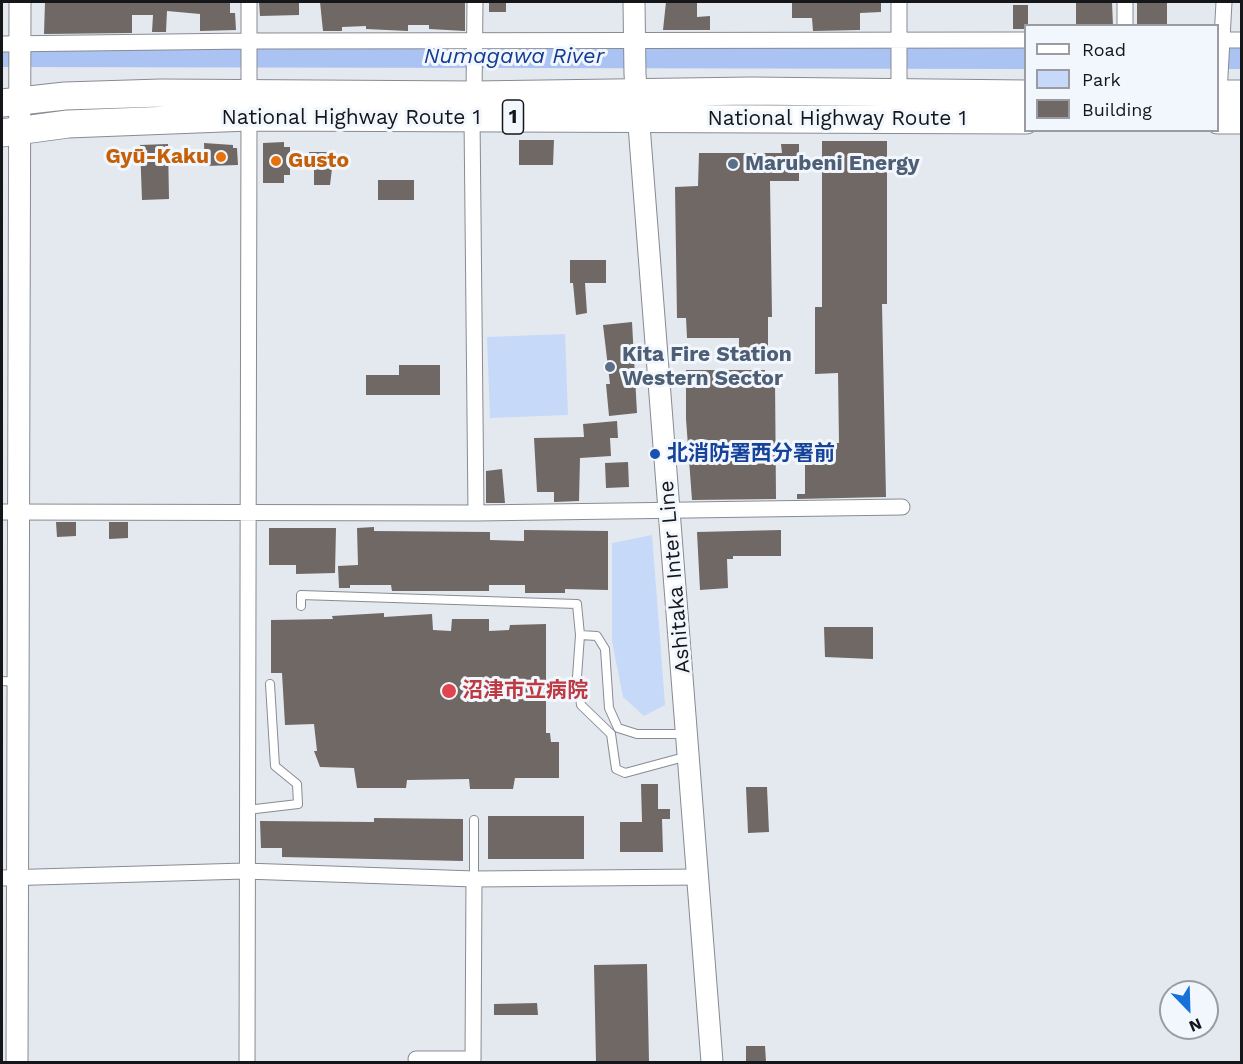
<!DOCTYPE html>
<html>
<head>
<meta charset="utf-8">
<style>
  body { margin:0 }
  #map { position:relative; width:1243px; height:1064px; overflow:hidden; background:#e4e9ef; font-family:"Work Sans",sans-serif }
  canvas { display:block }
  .frame { position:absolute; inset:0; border:3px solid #151619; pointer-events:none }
  .legend { position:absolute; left:1024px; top:24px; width:195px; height:108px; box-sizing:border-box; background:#f2f6fd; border:2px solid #9a9ca2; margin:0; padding:8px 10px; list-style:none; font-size:18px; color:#151619 }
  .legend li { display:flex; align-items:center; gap:12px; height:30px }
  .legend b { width:30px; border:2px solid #9a9ca2 }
  .north { position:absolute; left:1159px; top:980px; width:60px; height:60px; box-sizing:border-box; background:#f2f6fd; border:2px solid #9a9ca2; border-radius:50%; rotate:157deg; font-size:16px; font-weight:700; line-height:24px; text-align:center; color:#151619 }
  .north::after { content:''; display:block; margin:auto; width:21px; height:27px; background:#1671da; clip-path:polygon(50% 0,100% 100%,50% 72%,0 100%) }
</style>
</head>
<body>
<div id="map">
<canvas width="1243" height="1064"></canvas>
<div class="frame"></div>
<ul class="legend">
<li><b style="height:8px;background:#fff"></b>Road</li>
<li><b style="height:16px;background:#c6d9f8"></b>Park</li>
<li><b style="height:16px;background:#6f6864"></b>Building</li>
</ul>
<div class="north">N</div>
</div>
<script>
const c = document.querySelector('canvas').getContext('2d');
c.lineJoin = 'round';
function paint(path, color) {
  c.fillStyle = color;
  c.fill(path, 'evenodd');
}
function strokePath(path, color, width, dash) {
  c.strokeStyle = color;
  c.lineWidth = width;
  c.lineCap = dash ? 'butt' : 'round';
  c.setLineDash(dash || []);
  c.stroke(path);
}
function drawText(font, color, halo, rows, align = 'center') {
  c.font = font + ' "Work Sans","Noto Sans JP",sans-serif';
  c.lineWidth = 6;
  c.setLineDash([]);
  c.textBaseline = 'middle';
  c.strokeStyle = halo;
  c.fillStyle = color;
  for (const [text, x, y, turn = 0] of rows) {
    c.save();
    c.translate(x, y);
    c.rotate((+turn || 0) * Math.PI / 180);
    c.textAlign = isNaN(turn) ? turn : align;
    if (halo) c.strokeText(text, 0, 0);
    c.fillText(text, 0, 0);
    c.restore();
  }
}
paint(new Path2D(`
  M565 334 568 415 490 418 487 337Z
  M652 535 665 705 644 716 623 697 612 641V543Z`), '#c6d9f8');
strokePath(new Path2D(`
  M2 56 1026 58
  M1218 58H1242`), '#aac3f3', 22);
paint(new Path2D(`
  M45 2H230V13H235L236 30 200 31V14L167 11 166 32H152L153 15H132V33L44 34Z
  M259 2H299V15L260 16Z
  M320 2H465V31L429 29V25H408V31L366 29V26L342 27V31H323Z
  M489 2H506V12H489Z
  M666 2H697V17L710 16V30H663Z
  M792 2H881V12L860 13V30L813 31 812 18H792Z
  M1076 2H1112L1113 26H1076Z
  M1137 2H1167V26H1137Z
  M1013 5H1028V26L1026 29H1013Z
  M519 140H554L553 165H519Z
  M822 141H887V304H882L886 497 797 499V494H805V443H839L838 373 815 374V307H822Z
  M284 142V147H290V175H284V183H263V143Z
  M204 143 233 145V148H237L238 165 205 166Z
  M168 144 169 199 142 200 140 145Z
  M781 144H799V181H770L772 317H768V348H739V338H687L686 318H677L675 187 698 186 699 153H782Z
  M309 152H334L330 185H314V166H309Z
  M378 180H414V200H378Z
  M570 260H606V283H585L587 313 576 315 573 283H570Z
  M632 322 637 413 609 416 606 384H610L603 325Z
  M399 365H440V395H366V375H399Z
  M686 370H765V377L775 378 776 499 692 500 686 419Z
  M617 421 618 438H610L611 456 580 458 579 501 554 502V492H537L534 438 584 437 583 424Z
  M628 462 629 487 606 488 605 463Z
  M502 469 505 503H486V471Z
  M56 522H76V536L57 537Z
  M109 522H128V538L109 539Z
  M374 527V531L490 532V540L524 541V530L608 531V590L565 589V593H525V585H489V591H392L391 585H350V588H339L338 566 358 565 357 528Z
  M269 528H336L335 573 296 574V565H269Z
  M781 530V556H733V559H727L728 588 700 590 697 532Z
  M384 613V617L432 614 433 630 451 631 452 619H489V631L509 630 510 625 546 624V733H550L551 742H559V778H515L513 789H470L469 779 407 780 406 788H357L354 768 320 767 314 751H317L314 724 285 725 282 673H271V620L333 619 332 616Z
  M824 627H873V659L825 657Z
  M641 784H658V809H670V819H662L663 852H620V822H642Z
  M746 787H767L769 832 748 833Z
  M488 816H584V859H488Z
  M374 818 463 819V861L282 857V848H261L260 821 374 822Z
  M647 964 649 1062H596L594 965Z
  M537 1003 538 1015H494V1004Z
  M746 1046H765L766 1062H746Z`), '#6f6864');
const lane = new Path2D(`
  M301 606V595L577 604 580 635
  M2 681 18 682
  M684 734H637L618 728 609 708 605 649 597 636 580 635 577 677 581 705 611 734 616 769 625 773 688 756
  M247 810 298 804 297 784 275 766 270 684
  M474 820V879`);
const street = new Path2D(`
  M1125 26V2
  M1218 40H1242
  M2 44 249 41 1026 40
  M249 93V2
  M899 94V2
  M1219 94 1224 2
  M474 95 475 2
  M472 117 476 513
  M2 512 476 513 902 507
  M2 878 245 871 474 879 699 877
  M416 1059H473
  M247 1062 249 117
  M473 1062 474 879`);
const secondary = new Path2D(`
  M634 2 635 74 712 1062
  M17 1062 20 2`);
const highway = new Path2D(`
  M1218 94H1242
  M2 103 65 96 161 93 474 95 751 91 1026 94
  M1218 120H1242
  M2 133 68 124 249 117 1026 120`);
strokePath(lane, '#888b92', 10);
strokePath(street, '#888b92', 17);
strokePath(secondary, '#888b92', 23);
strokePath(highway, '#888b92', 29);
strokePath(lane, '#fff', 8);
strokePath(street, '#fff', 15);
strokePath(secondary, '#fff', 21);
strokePath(highway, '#fff', 27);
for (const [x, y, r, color] of [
  [221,157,6,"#e8710a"],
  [276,161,6,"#e8710a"],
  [733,164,6,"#5c6f8a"],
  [610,367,6,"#5c6f8a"],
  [655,454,6,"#1a4fb4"],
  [449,691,8,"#e0444e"]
]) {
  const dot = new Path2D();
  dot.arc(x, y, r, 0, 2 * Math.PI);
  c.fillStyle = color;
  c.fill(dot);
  strokePath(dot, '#f2f6fd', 2);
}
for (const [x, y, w] of [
  [513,117,21]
]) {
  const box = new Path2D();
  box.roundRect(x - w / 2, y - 17, w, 34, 4.5);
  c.fillStyle = '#f2f6fd';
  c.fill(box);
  strokePath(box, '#151619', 1.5);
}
drawText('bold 20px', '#151619', null, [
  ["1",513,117]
]);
drawText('21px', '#151619', '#f2f6fd', [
  ["National Highway Route 1",351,118],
  ["National Highway Route 1",837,119],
  ["Ashitaka Inter Line",675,577,-95]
]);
drawText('bold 21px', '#c56008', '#f2f6fd', [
  ["Gyū-Kaku",209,157],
  ["Gusto",288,161,"left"]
], 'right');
drawText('bold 21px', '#4e5e75', '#f2f6fd', [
  ["Marubeni Energy",745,164],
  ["Kita Fire Station",622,355],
  ["Western Sector",622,379]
], 'left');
drawText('bold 21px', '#164399', '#f2f6fd', [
  ["北消防署西分署前",667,454]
], 'left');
drawText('bold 21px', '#be3a42', '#f2f6fd', [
  ["沼津市立病院",462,691]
], 'left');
drawText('italic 22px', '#143c94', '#f2f6fd', [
  ["Numagawa River",514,57]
]);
</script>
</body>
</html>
